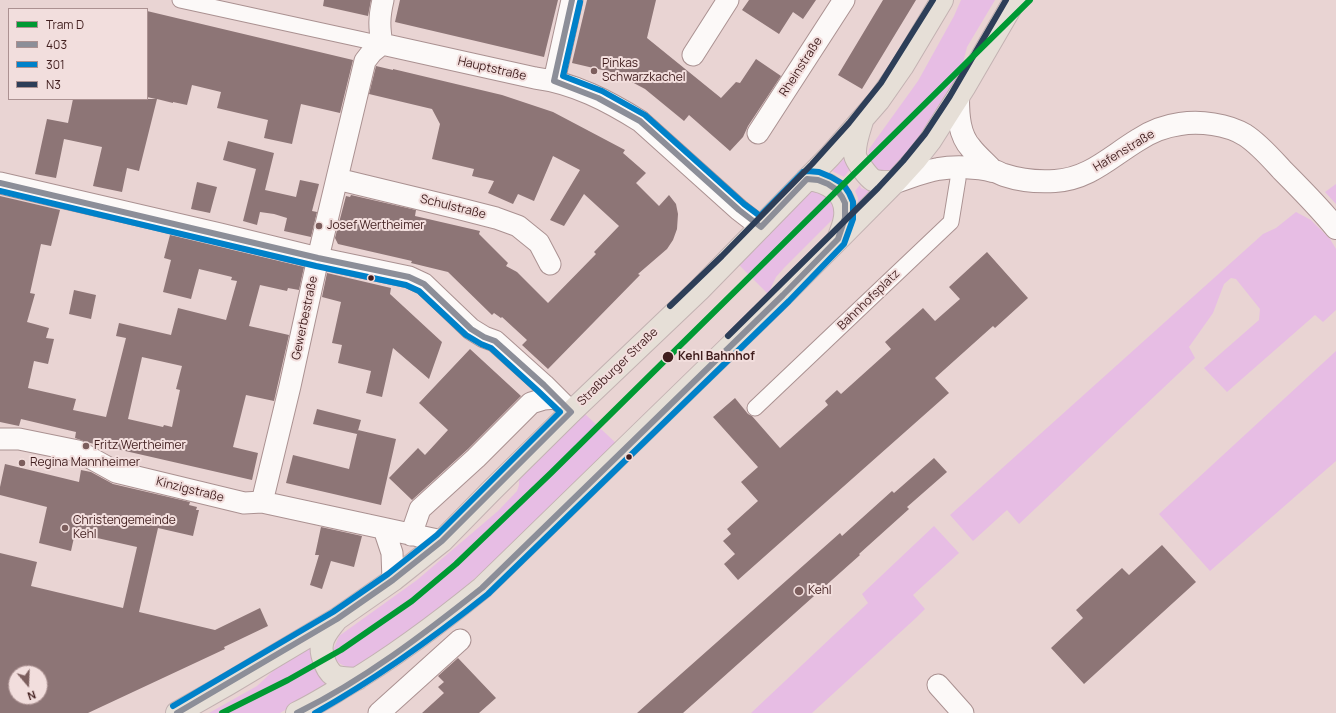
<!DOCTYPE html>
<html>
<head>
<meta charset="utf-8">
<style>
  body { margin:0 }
  #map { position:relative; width:1336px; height:713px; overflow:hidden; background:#e9d4d3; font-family:Manrope,sans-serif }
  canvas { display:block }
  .legend { position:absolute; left:8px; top:8px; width:140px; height:92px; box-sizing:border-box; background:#f2dedd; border:1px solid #ab9191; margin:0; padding:5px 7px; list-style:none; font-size:12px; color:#411e1e }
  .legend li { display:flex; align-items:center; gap:8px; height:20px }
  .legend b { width:20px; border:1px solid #ab9191 }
  .north { position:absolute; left:8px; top:665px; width:40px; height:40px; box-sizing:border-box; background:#f2dedd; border:1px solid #ab9191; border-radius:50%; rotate:161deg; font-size:11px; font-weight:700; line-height:16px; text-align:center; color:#411e1e }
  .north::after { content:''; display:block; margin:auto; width:14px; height:18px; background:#7c5e5d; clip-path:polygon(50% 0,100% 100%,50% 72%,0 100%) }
</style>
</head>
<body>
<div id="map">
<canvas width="1336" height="713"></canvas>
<ul class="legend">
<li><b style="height:5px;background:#093"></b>Tram D</li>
<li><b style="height:5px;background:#8c8e98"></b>403</li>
<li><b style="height:5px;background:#0081c9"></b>301</li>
<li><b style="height:5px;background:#2d3e58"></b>N3</li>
</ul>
<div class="north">N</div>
</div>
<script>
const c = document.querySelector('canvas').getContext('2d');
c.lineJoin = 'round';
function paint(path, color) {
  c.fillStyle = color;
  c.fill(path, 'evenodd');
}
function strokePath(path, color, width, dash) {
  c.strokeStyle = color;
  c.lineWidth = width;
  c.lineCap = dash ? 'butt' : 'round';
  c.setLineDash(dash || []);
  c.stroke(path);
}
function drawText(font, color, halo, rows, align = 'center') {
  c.font = font + ' Manrope,sans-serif';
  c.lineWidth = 4;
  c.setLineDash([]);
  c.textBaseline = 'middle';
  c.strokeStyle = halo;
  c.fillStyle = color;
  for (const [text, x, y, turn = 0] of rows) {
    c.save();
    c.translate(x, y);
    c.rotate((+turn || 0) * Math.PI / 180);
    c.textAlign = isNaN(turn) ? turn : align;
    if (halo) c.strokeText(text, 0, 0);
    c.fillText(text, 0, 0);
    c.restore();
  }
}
paint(new Path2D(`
  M961 0H995L967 47 960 75 917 141 893 171 888 173 875 171 868 157 869 149 918 81 954 16Z
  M848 155 849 171 844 177 832 171Z
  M1336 184V204L1325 192Z
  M860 185 861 188 872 192 858 207V198L855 191Z
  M814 190H824L838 212 832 220 784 268 776 277 768 294 738 264 809 194Z
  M1296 212 1311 220 1330 239 1336 249V310L1323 322 1315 315 1227 392 1204 368 1259 320 1260 309 1236 279 1231 278 1224 284 1213 313 1189 347 1195 358 1019 524 1007 510 973 541 950 515 1263 234 1276 228Z
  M1336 351V461L1210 571 1159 514Z
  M585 414 617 444 500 556 448 602 409 632 353 668C342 666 336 663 332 653L339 636 417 580 498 511 517 491 519 485V479Z
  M934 526 959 553 913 595 925 609 917 617 812 713H751L868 603 862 594Z
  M310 646 312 656 330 684 280 713H209L257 686 274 670Z`), '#e7bde4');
paint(new Path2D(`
  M324 0H371L368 16 323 6Z
  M400 0H558L544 57 395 22Z
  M587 0H656L647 38 721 98 736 82 740 83 756 59 781 76 748 126 743 137 730 151 689 115 684 121 645 89 615 73 572 63Z
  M749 0H816L803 19 793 12 779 34 742 10Z
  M883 0H916L862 89 838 75Z
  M147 11 353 60 340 113 301 104 292 144 264 138 268 120 217 108 221 92 192 85 187 105 173 102V103L157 99 139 171 127 168 122 192 93 186 102 147 64 139 56 178 35 174 47 119 68 123 73 99H156L147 97Z
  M376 66 393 70V69L502 95 553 112 625 150 623 153 646 173 636 183 659 206 669 195 676 204 678 214 677 229 673 240 667 249 638 274 640 275 548 369 522 345 527 340 502 317 501 318 494 313 492 315 448 272 411 263 412 261 338 244 335 238 346 196 350 197 351 195 416 210 415 216 480 231 479 234 508 263 506 266 517 272 548 303 596 254 594 252 619 226 584 194 564 226 550 220 580 170 553 156 534 201 518 194 513 204 488 193 494 181 472 176 474 169 432 159 440 124 432 109 369 94Z
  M228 141 274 153 265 190 296 197 300 180 319 184 312 211 317 212 311 237 284 231 287 218 274 214 260 212 257 225 243 221 256 169 223 160Z
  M197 182 217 187 210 213 191 209Z
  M0 196 60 210 51 246 41 244 30 293 35 294 27 322 49 328 46 338 54 339 48 364 34 361 28 388 76 399 73 410 106 417 126 338 116 336 119 323 171 335 178 308 226 320 237 281 231 280 232 277 199 269 191 299 163 292 171 260 164 258 170 235 304 267 299 290 288 288 287 291 260 285 249 326 289 335 274 401 246 395 233 447 258 453 252 480 86 442 75 438 76 432 21 419 19 426 0 422ZM142 357 182 366 176 389 180 390 172 427 164 425 163 427 128 419Z
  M987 252 1028 298 995 328 993 326 935 378 949 393 738 580 724 564 735 554 723 541 731 534 727 529 758 501 741 482 758 467 713 417 735 398 748 414 752 416 780 448 828 405 825 401 837 390 841 394 891 349 885 342 923 308 935 321 960 299 949 287Z
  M327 273 391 288 390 294 442 342 429 379 393 348 382 397 366 393 371 371 338 363 342 345 332 343 341 302 322 297Z
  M74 290 96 295 91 319 69 314Z
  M470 349 521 396 468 449 412 500 389 478 418 448 425 455 448 430 419 403Z
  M317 409 361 420 357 434 313 424Z
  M358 430 396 439 381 505 286 483 293 455 349 469Z
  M934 458 947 472 907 507 909 509 859 554 860 555 683 713H637L840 533 842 536 892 491 894 493Z
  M5 464 79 482 81 470 91 472 113 484 190 502 189 505 197 507 196 510H199L193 536 158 528 139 612 215 630 260 608 268 626 224 647 225 649 88 713H0V553L37 562 31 586 123 608 137 547 75 533 71 551 39 543 47 507 0 495V487ZM16 673H40V697H16Z
  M321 527 362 536 354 567 331 561 322 589 310 585 319 555H315Z
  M1162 545 1196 582 1084 684 1051 648 1083 618 1076 610 1122 568 1129 575Z
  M458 658 496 698 479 713H422L444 693 438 687 444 682 438 676Z`), '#8d7576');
const pedestrian = new Path2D(`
  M180 0 382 44
  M755 408 951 222 958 179`);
const minor = new Path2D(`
  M382 44 535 78C574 83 608 101 640 121L739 210 761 227
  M382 44C379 27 379 17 383 0
  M693 55 728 0
  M554 81 572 0
  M758 133 844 0
  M337 179 457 208 496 218 518 226 539 243 550 264
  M0 183 220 234 318 258 409 277 424 284 471 329 484 337 495 341 544 385 571 412
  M0 439H19L78 451 116 472 244 503 262 502 442 541
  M262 502 290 386 318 258 365 61 372 52 382 44
  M384 529 392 553 393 580
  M411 535 420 509 476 458 531 403 544 399 556 398
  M938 685 963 713
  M379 713 460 640`);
const tertiary = new Path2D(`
  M958 98C958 115 959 135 971 148 977 156 986 163 993 171
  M895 182C908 178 925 171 938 169 954 166 977 167 993 171 997 171 1000 174 1004 175 1019 180 1039 182 1055 181 1089 179 1110 157 1138 140 1150 132 1165 126 1180 124 1200 121 1227 124 1245 135 1259 144 1271 158 1282 170 1301 189 1319 207 1336 228`);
const primary = new Path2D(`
  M862 121C859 131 854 144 855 155 856 161 868 177 873 180 880 183 888 182 895 182
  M807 179C828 181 848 193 845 217 844 224 841 232 838 239
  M336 620C331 627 323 635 322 644 320 654 327 674 337 677 343 679 351 678 357 679
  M177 713 228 684 337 619 393 580 442 541 491 491 571 412 699 290 830 156 879 100 902 67 942 0
  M297 713C314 705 331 694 348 684 395 656 439 623 482 588L783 295 895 182 916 159 930 141 965 86 1015 0`);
strokePath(pedestrian, '#aa9191', 17);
strokePath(minor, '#aa9191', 23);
strokePath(tertiary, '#aa9191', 24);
strokePath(primary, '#c3b2b2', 24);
strokePath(pedestrian, '#fcf9f8', 15);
strokePath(minor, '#fcf9f8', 21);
strokePath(tertiary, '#fcf9f8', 22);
strokePath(primary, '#e6dfd7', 22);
strokePath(new Path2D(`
  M0 183 318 258 409 277 424 284 471 329 484 337 495 341 544 385 571 412 442 541 393 580 337 619 177 713
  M297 713C364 680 424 634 482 588L783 295 838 239 845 218V203L842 197 837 190 828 184 818 180 807 179 761 227 739 210 640 121 598 98 554 81 572 0`), '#8c8e98', 6);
strokePath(new Path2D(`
  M0 191 316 266 406 285 419 291 466 335 481 344 491 348 538 391 560 412 437 535 388 574 333 612 173 706
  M315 713C376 679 433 638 488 594L789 301 844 244 853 219V202L849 193 843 184 831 177 819 172 807 171 803 172 760 216 744 204 645 115 602 91 563 76 580 2`), '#0081c9', 6);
strokePath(new Path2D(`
  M670 306 722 256 812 164 849 123 881 83 933 0
  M728 336 878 188 903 161 925 134 950 96 1006 0`), '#2d3e58', 6);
strokePath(new Path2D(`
  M222 713 288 680 341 650 412 601 456 564 551 473 1030 0`), '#093', 6);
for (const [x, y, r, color] of [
  [594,71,4,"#7c5e5d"],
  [319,226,4,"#7c5e5d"],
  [371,278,3.5,"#411e1e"],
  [668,357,6,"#411e1e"],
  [86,446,4,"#7c5e5d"],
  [629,457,3.5,"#411e1e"],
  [22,463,4,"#7c5e5d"],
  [65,528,4,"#7c5e5d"],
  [799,591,5,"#7c5e5d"]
]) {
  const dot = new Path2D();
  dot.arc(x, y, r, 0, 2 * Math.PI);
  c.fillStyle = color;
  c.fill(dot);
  strokePath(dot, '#f2dedd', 1.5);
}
drawText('12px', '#411e1e', '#f2dedd', [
  ["Pinkas",602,64],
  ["Schwarzkachel",602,78],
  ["Josef Wertheimer",327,226],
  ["Fritz Wertheimer",94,446],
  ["Regina Mannheimer",30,463],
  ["Christengemeinde",73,521],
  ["Kehl",73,535],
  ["Kehl",808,591]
], 'left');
drawText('12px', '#411e1e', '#f2dedd', [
  ["Rheinstraße",801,67,-57],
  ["Hauptstraße",492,69,13],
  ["Hafenstraße",1124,151,-31],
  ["Schulstraße",453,207,14],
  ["Bahnhofsplatz",869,300,-44],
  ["Gewerbestraße",305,318,-78],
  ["Straßburger Straße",618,367,-44],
  ["Kinzigstraße",190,490,14]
]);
drawText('bold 12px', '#411e1e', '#f2dedd', [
  ["Kehl Bahnhof",678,357]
], 'left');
</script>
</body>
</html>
